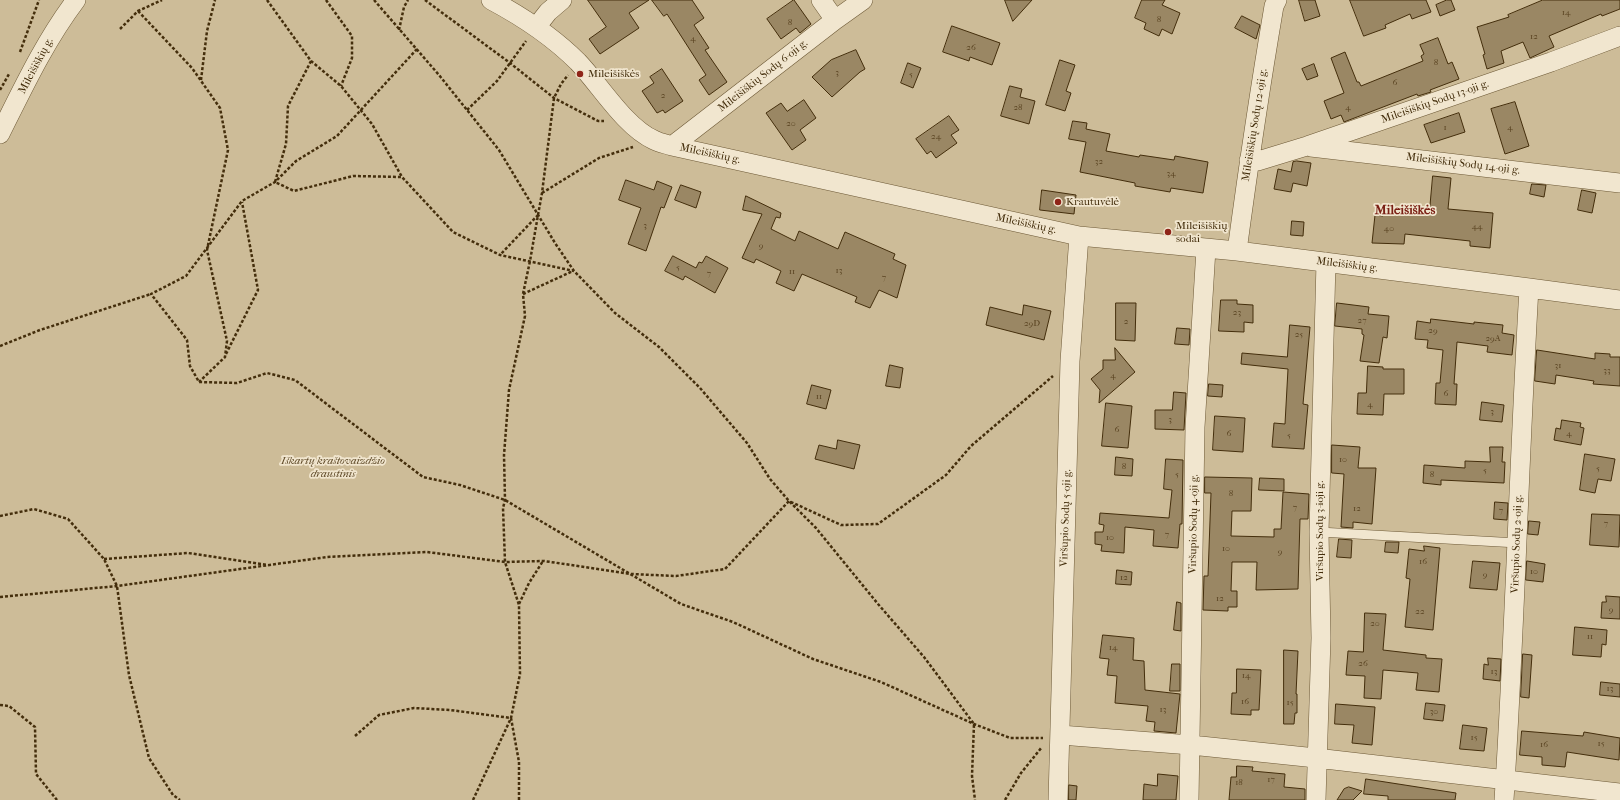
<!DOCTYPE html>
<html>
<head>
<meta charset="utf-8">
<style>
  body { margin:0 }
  canvas { display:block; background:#e9d9b5 }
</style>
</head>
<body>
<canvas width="1620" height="800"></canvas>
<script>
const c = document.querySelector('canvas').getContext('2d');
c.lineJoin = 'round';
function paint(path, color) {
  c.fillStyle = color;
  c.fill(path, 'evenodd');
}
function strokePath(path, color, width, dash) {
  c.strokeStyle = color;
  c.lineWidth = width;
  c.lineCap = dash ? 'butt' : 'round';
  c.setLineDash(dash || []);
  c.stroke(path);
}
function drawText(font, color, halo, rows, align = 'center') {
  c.font = font + ' "IM FELL French Canon",serif';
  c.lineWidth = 3.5;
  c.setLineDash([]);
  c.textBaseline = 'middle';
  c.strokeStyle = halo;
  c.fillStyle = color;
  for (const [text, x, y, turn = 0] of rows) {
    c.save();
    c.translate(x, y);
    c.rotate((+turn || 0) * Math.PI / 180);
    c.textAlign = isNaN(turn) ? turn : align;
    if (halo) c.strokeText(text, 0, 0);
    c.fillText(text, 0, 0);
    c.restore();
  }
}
paint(new Path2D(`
  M0 0H1620V800H0Z`), '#cdbc98');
const building = new Path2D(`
  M588 0H649L629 13 639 28 600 54 589 39 606 27Z
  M652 0H692L704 18 694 25 709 48 705 50 727 82 709 95 699 80 706 75 667 14 664 16Z
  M794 0 811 24 800 33 796 28 781 39 767 19Z
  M1005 0H1032L1013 21Z
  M1142 0H1165L1162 5 1180 13 1172 34 1162 29 1159 36 1144 29 1146 23 1135 18Z
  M1299 0H1315L1320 16 1305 21Z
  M1350 0H1426L1431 12 1412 19 1410 14 1385 25 1386 28 1364 36Z
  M1447 0H1451L1455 10 1440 16 1436 5Z
  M1543 0H1620V9L1602 16 1601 14 1549 36 1554 47 1530 58 1523 42 1501 51 1504 63 1487 69 1483 55 1485 54 1477 27 1509 17 1508 15Z
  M1242 16 1260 25 1256 39 1235 28Z
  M952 26 1000 43 992 65 970 57 969 61 943 52Z
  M1438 38 1448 64 1452 62 1459 79 1430 90 1431 92 1418 96 1417 94 1344 122 1341 115 1331 119 1324 101 1344 93 1331 58 1345 52 1357 82H1359L1361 86 1423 61 1421 56 1424 54 1420 45Z
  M856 50 865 69 860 72 832 97 812 77 831 60Z
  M1060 60 1075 65 1066 91 1071 93 1065 111 1046 105Z
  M908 63 921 68 913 88 901 83Z
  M1314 64 1318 76 1307 80 1302 69Z
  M662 69 683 101 665 113 663 110 657 113 642 91 654 83 650 77Z
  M1010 86 1022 89 1020 97 1035 101 1029 124 1001 116Z
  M804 100 816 118 800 130 806 140 792 150 766 113 781 103 787 111Z
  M1515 102 1529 146 1505 154 1491 109Z
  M1459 113 1465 132 1431 143 1424 125Z
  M949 116 959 130 951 135 957 143 936 158 931 151 927 154 916 139Z
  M1073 121 1087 123 1086 129 1110 134 1106 151 1139 157 1140 155 1174 160 1175 156 1208 162 1203 193 1171 188 1170 192 1135 186V183L1080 172 1086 142 1069 139Z
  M1297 161 1311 163 1307 186 1293 183 1291 192 1274 189 1278 169 1291 172 1293 162Z
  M1433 176 1451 178 1448 209 1493 213 1490 248 1470 246V241L1405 234 1404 244 1372 243 1375 215 1383 216V208L1429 212Z
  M626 180 654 190 657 181 672 187 664 208 661 207 646 251 628 244 641 208 619 200Z
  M1532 184 1546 185 1544 197 1530 194Z
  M681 185 701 192 696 208 675 200Z
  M1042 190 1076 195 1074 214 1040 210Z
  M1582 190 1596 193 1592 213 1578 210Z
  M746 196 781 213 780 218 776 217 771 229 795 241 799 231 838 249 845 232 895 254 893 259 906 265 897 298 879 290 870 308 855 302 857 297 802 274 794 291 776 283 781 271 756 259 754 263 742 258 762 214 743 210Z
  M1292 221 1304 222 1303 236 1291 235Z
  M673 256 696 268 699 262 702 263 706 256 728 268 715 293 685 276 683 280 665 271Z
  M1221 300H1237V304L1253 305V323L1244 322V332L1219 331Z
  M1116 303H1136L1135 341 1116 340Z
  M1337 303 1369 307 1368 314 1389 316 1387 338 1383 337 1379 363 1360 361 1364 335 1362 334V329L1335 326Z
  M1024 305 1051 311 1044 340 986 325 990 307 1022 315Z
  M1431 319 1474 324V322L1503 325 1502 333 1514 335 1512 355 1487 352 1488 346 1457 342 1454 384H1457L1456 405 1435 404 1436 383H1440L1443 350 1427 348 1428 340 1415 339 1417 321 1430 323Z
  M1290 325 1310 327 1303 404 1308 405 1304 449 1272 447 1274 423 1285 424 1288 369 1241 364 1242 353 1287 357Z
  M1177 328 1190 329 1189 345 1175 344Z
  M1115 348 1135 372 1099 403 1100 390 1091 379 1103 369V360H1115Z
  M1537 350 1595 359V353L1610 354V357H1620V386L1593 384 1594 381 1556 375 1555 384 1535 381Z
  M890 365 903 368 900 388 886 386Z
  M1368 366 1383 367V369H1404V394H1384L1383 415 1357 414 1358 393H1366Z
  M1209 384 1223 385 1222 397 1208 396Z
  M812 385 831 390 826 409 807 404Z
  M1174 392 1186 393 1184 430 1155 429V410H1172Z
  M1482 402 1504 405 1502 422 1480 420Z
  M1106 403 1132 406 1128 448 1102 446Z
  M1215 416 1245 418 1243 452 1213 450Z
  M1562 420 1581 423 1580 427 1584 428 1581 445 1554 440 1556 428 1560 429Z
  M838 440 860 445 854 469 815 459 819 445 836 449Z
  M1332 445 1360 447 1358 468H1376L1372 524 1353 522V528L1341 527 1344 474 1332 473Z
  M1490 447H1503L1502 462H1505L1504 483 1441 480V485L1423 483 1424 465 1465 468V461L1490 462Z
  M1585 454 1615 459 1611 481 1598 479 1595 493 1580 490Z
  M1116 457 1133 459 1132 476 1115 475Z
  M1166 459 1183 460 1182 524H1180L1178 548 1153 546 1154 530 1125 527 1124 553 1101 551 1102 545 1095 544V532H1103L1104 525 1099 524 1100 513 1169 518 1172 490 1164 489Z
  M1205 477 1252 478 1251 511H1232L1231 536 1274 537V529H1281L1283 492 1309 494 1308 519H1300L1298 589 1256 590 1257 562H1232L1231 591H1237V607H1228V611L1203 610 1204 576H1208L1211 493H1205Z
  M1260 478 1284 479V491L1259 490Z
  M1495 502 1508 503 1507 520 1494 519Z
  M1592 514 1620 515 1619 547 1590 545Z
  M1529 521 1540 522 1538 535 1528 534Z
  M1339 539 1352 540 1351 558 1337 557Z
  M1386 542H1399L1398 553 1385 552Z
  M1424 546 1440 548 1433 630 1405 627 1410 579 1406 578 1409 549 1424 551Z
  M1473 561 1500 563 1497 590 1470 588Z
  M1527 561 1545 564 1543 582 1526 580Z
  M1117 570 1132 572 1131 585 1116 584Z
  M1606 596 1620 597V619L1601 618 1602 602H1606Z
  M1177 602 1181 603V631L1174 630Z
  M1365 613 1386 614 1383 650 1426 655V658L1442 659 1439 692 1416 690 1418 673 1383 670 1381 699 1364 698 1365 676 1346 675 1348 651 1363 652Z
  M1575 627 1607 630 1606 645 1602 644 1601 657 1573 655Z
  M1103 635 1134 638 1133 660 1144 661 1145 690 1180 694 1176 733 1154 731 1155 722 1146 721 1148 706 1115 703 1117 676 1107 675 1109 659 1100 658Z
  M1284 650 1298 651 1296 694H1297V713H1295L1294 724H1284Z
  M1523 654 1532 655 1529 698 1521 697Z
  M1488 658 1501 659 1500 681 1483 679 1484 664 1488 665Z
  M1172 664H1180V691H1170Z
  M1237 669 1261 670 1259 710H1251V715L1231 714 1232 693H1236Z
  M1601 682 1620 684V697L1600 695Z
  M1426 703 1445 705 1443 721 1424 719Z
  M1336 704 1375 707 1372 745 1352 743 1354 725 1335 724Z
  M1463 725 1487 728 1484 751 1460 749Z
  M1522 731 1583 736 1584 732 1620 738 1619 760 1567 752 1565 767 1542 765V757L1520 755Z
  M1237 766 1253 767 1252 771 1285 774 1284 787 1305 789V800H1229L1231 777H1236Z
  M1158 774 1178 776 1176 800H1143L1144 784 1157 786Z
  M1366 779 1456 793 1455 800H1388V796L1364 794Z
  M1069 785 1077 786 1076 800H1069Z
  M1349 787 1362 791 1353 800H1337L1344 789Z`);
paint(building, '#9a8764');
strokePath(building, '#442e0c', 1);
const lane = new Path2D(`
  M1319 532 1518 543`);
const street = new Path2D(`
  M491 0C523 17 552 36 578 62 600 85 625 127 654 140 660 143 666 144 672 146L1079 236 1237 251 1529 288 1620 300
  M835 20 863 0
  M537 26 548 12 562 0
  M0 134C23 88 45 41 76 0
  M672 146 835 20 821 0
  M1311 147 1620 183
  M1249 160 1258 161 1307 146 1551 62 1620 36
  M1237 251C1248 169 1260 88 1274 6L1277 0
  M1060 735 1191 745 1316 758 1620 793
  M1058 800 1070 361 1079 236
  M1189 800 1195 427 1206 249
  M1316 800 1321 638 1319 532 1326 262
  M1504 800C1515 629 1519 458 1529 288`);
strokePath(lane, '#6d5936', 10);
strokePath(street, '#6d5936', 20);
strokePath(new Path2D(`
  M267 0 311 61 341 86 372 124 402 177 453 232 500 255 574 271
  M326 0 352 36V58L341 86
  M374 0 439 75 499 150 555 243 574 271 615 313 659 347 700 388 747 443 770 479 789 501 816 528 878 604 924 657 974 724 972 776 975 800
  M425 0 510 63 554 98 598 121H604
  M138 11 192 68 220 108 228 150 207 250 227 341 225 357 199 382
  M120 29 138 11 162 0
  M399 30 404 7 408 0
  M417 49 337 136 296 161 275 182 242 201 186 276 151 294 187 340 190 366 199 382 237 383 267 373 295 380 423 477 460 485 505 500 681 604 733 622 813 659 881 682 974 724 1010 738H1043
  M20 52 39 0
  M311 61 288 106 286 144 275 182 294 191 353 176 401 177
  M201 80 207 31 215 0
  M0 90 9 74
  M467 110 497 81 526 41
  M542 193 599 158 633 147
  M538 215 542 193 554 98 561 84 568 75
  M523 294 573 271
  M0 346 40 330 151 294
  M226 354 258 290 242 202
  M0 516 34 509 68 519 104 559 117 586 129 675 149 758 173 795 180 800
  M104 559 188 553 268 565
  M0 597 117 586 327 557 427 552 505 562 544 561 631 574 676 576 725 569 789 501 841 525 878 524 946 475 971 446 1053 376
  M519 604 529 583 543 561
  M0 705 9 706 35 727 36 774 57 800
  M355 736 379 715 414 708 450 710 511 718 519 762V800
  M473 800 511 718 520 674 519 605 505 562 503 508 505 500 504 455 509 390 525 316 523 294 530 261 538 215 500 255
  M1005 800 1021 773 1042 747`), '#442e0c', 2.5, [3, 2]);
strokePath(lane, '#f1e6cf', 9);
strokePath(street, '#f1e6cf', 19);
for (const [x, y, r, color] of [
  [580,74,4,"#8f2418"],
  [1058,202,4,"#8f2418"],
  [1168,232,4,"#8f2418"]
]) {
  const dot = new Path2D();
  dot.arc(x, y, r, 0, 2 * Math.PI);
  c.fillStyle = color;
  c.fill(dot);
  strokePath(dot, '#f1e6cf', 1.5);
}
drawText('9px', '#5a4422', null, [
  ["14",1566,13],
  ["8",1159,20],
  ["8",790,23],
  ["12",1534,37],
  ["4",693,39],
  ["26",971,48],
  ["8",1436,63],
  ["3",837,73],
  ["5",911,75],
  ["6",1395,83],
  ["2",663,96],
  ["28",1018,108],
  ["4",1348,108],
  ["20",791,124],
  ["1",1445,128],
  ["4",1510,128],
  ["24",936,137],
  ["32",1099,162],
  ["34",1171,174],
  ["3",645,226],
  ["44",1477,227],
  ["40",1389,229],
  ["9",761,246],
  ["5",678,268],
  ["13",839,271],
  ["11",792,272],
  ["7",709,274],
  ["7",884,278],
  ["23",1237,313],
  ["27",1362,321],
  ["2",1126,322],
  ["29D",1032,324],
  ["29",1433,331],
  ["25",1299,335],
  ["29A",1493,339],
  ["31",1558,366],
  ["33",1607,371],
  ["4",1113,376],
  ["6",1446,394],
  ["11",819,397],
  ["4",1370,405],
  ["3",1492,412],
  ["3",1170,420],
  ["6",1117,430],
  ["6",1229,434],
  ["4",1569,434],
  ["5",1289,436],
  ["10",1343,460],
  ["8",1124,467],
  ["5",1598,469],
  ["5",1485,471],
  ["5",1177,475],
  ["8",1432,475],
  ["8",1231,494],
  ["7",1295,508],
  ["12",1357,509],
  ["7",1501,511],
  ["7",1606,524],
  ["7",1167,535],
  ["10",1110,538],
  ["10",1226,549],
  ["9",1280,552],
  ["16",1423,562],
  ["10",1534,572],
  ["9",1485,575],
  ["12",1124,578],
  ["12",1220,599],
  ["9",1611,610],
  ["22",1420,612],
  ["20",1375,624],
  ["11",1590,637],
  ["14",1113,648],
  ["26",1363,664],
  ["13",1494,672],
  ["14",1246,676],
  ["13",1610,689],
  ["16",1245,702],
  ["15",1290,703],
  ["13",1163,710],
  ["30",1434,712],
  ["15",1474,738],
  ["15",1601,744],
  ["16",1544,745],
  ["17",1271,780],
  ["18",1239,783]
]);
drawText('11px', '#442e0c', '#f1e6cf', [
  ["Mileišiškių g.",36,66,-62],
  ["Mileišiškių Sodų 6-oji g.",763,76,-38],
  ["Mileišiškių Sodų 13-oji g.",1435,102,-19],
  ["Mileišiškių Sodų 12-oji g.",1255,125,-81],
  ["Mileišiškių g.",710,154,12],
  ["Mileišiškių Sodų 14-oji g.",1463,164,7],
  ["Mileišiškių g.",1026,224,12],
  ["Mileišiškių g.",1347,265,7],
  ["Viršupio Sodų 5-oji g.",1066,518,-88],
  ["Viršupio Sodų 4-oji g.",1194,524,-89],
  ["Viršupio Sodų 3-ioji g.",1320,531,-90],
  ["Viršupio Sodų 2-oji g.",1517,544,-88]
]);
drawText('11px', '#442e0c', '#f1e6cf', [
  ["Mileišiškės",588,74],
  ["Krautuvėlė",1066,202],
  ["Mileišiškių",1176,226],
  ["sodai",1176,239]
], 'left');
drawText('italic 11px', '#5f4a28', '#f1e6cf', [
  ["Iškartų kraštovaizdžio",333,461],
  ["draustinis",333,474]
]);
drawText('bold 13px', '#7a1f14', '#f1e6cf', [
  ["Mileišiškės",1405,211]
]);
</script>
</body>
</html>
